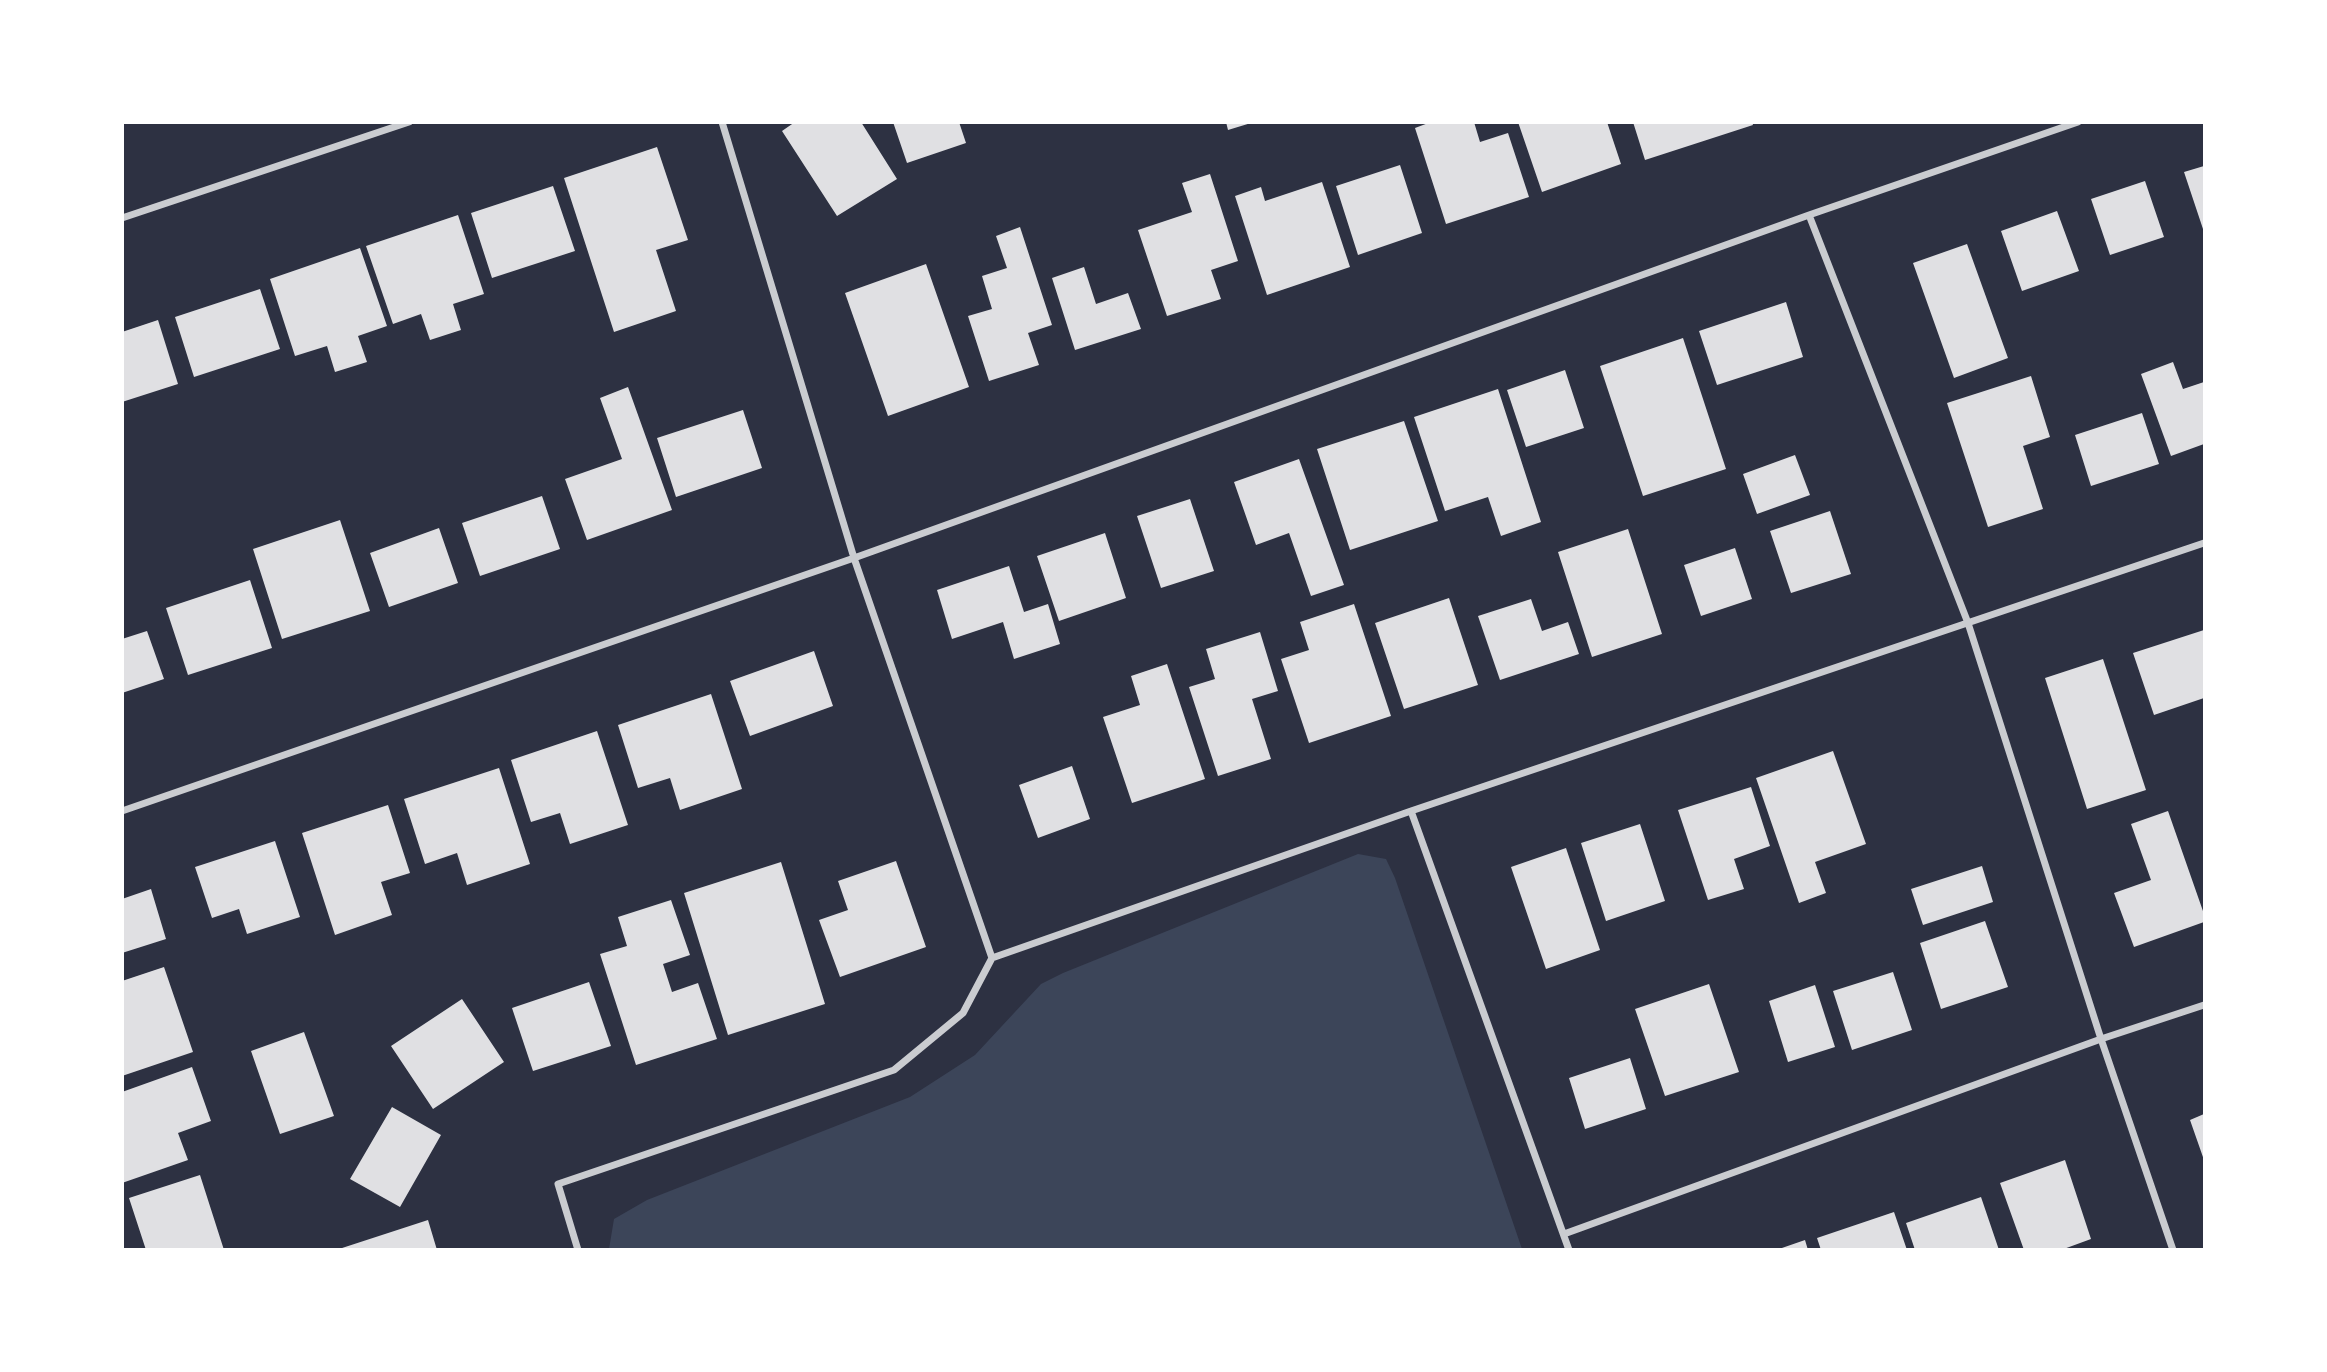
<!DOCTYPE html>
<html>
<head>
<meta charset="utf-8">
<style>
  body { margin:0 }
  #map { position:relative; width:2327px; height:1372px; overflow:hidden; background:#2d3142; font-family:"Golos Text",sans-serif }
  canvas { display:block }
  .frame { position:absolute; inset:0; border:124px solid #fff; pointer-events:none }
</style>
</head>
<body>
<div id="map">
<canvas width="2327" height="1372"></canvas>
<div class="frame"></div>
</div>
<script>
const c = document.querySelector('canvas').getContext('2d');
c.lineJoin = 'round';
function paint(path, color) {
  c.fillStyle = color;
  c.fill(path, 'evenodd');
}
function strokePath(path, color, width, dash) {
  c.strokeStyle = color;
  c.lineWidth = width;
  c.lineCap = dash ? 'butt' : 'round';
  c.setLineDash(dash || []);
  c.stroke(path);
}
paint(new Path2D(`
  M1358 854 1386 859 1395 878 1522 1249H609L614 1219 647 1200 910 1097 975 1055 1041 984 1063 973Z`), '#3c4559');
paint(new Path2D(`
  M795 122H861L897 179 837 216 782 131Z
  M893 122H959L966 143 907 163Z
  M1226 122H1251V123L1228 130Z
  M1431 122H1474L1480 142 1508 133 1529 197 1446 224 1415 128Z
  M1518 122H1607L1621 164 1542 192Z
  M1633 122H1752L1753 125 1645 160Z
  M657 147 688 240 656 250 676 311 614 332 564 178Z
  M1400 165 1422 233 1358 255 1336 186Z
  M2204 166V232L2184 172Z
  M1210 174 1238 261 1211 270 1221 299 1167 316 1138 230 1192 212 1182 183Z
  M2145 181 2164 237 2110 255 2091 199Z
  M1322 182 1350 267 1267 295 1235 196 1261 187 1265 201Z
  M553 186 575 251 492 278 471 213Z
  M2057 211 2079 271 2022 291 2001 231Z
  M458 215 484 294 453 304 461 330 430 340 421 314 393 324 366 246Z
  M1020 227 1052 325 1028 333 1039 365 989 381 968 316 992 309 982 276 1007 268 996 236Z
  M1967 244 2008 358 1954 378 1913 263Z
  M360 248 387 326 358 336 367 362 335 372 327 346 295 356 270 279Z
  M926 264 969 387 888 416 845 293Z
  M1084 267 1096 304 1128 293 1141 329 1075 350 1052 278Z
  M260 289 280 349 194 377 175 317Z
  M1786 302 1803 357 1717 385 1699 331Z
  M158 320 178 384 122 402V332Z
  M1683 338 1726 469 1643 496 1600 366Z
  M2173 362 2183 389 2204 382V444L2171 456 2141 374Z
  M1565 370 1584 428 1526 447 1507 390Z
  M2031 376 2050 437 2023 446 2043 509 1988 527 1947 403Z
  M628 387 672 510 587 540 565 479 622 459 600 398Z
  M1498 389 1541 522 1501 536 1488 497 1445 511 1414 417Z
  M743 410 762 468 676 497 657 438Z
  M2142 413 2159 464 2091 486 2075 435Z
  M1404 421 1438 521 1350 550 1317 449Z
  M1795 455 1810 495 1757 514 1743 474Z
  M1299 459 1344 585 1311 596 1289 533 1256 545 1234 482Z
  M542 496 560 549 480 576 462 523Z
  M1190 499 1214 571 1161 588 1137 516Z
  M1830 511 1851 574 1791 593 1770 531Z
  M340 520 370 611 282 639 253 549Z
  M439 528 458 583 389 607 370 553Z
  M1628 529 1662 634 1592 657 1558 552Z
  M1105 533 1126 598 1059 621 1037 556Z
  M1735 548 1752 599 1701 616 1684 565Z
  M1009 566 1024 612 1048 604 1060 644 1014 659 1003 622 952 639 937 590Z
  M250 580 272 648 188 675 166 608Z
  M1449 598 1478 685 1404 709 1375 623Z
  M1531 599 1542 631 1568 622 1579 654 1500 680 1478 616Z
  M1354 604 1391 716 1309 743 1281 659 1309 650 1300 622Z
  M2204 630V698L2154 715 2133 653Z
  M147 631 164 679 122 693V639Z
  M1260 632 1278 691 1252 699 1271 759 1218 776 1189 687 1215 679 1206 649Z
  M814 651 833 706 750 736 730 681Z
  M2103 659 2146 790 2087 809 2045 678Z
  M1167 664 1205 779 1132 803 1103 717 1140 705 1131 676Z
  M711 694 742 789 680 810 670 778 638 788 618 725Z
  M597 731 628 825 570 844 560 813 531 822 511 760Z
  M1833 751 1866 844 1815 862 1826 893 1799 903 1756 778Z
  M1072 766 1090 819 1038 838 1019 785Z
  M499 768 530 864 467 885 457 853 425 864 404 799Z
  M1751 787 1770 846 1734 859 1744 889 1708 900 1678 810Z
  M388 805 410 873 381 882 392 915 335 935 302 833Z
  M2168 811 2204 914V922L2134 947 2114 893 2151 880 2131 824Z
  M1640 824 1665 901 1606 921 1581 843Z
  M275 841 300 917 247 934 239 909 212 918 195 867Z
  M1566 848 1600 950 1546 969 1511 867Z
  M896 861 926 947 840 977 819 920 848 910 838 881Z
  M781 862 825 1004 728 1035 684 893Z
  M1982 866 1993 902 1923 925 1911 889Z
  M151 889 166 939 122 953V899Z
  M671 900 690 955 663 964 672 992 698 983 717 1039 636 1065 600 954 627 946 618 917Z
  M1985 921 2008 987 1941 1009 1920 943Z
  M164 967 193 1052 122 1076V981Z
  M1893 972 1912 1030 1852 1050 1833 991Z
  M589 982 611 1046 533 1071 512 1008Z
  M1709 984 1739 1072 1665 1096 1635 1009Z
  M1815 985 1835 1047 1788 1062 1769 1001Z
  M462 999 504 1062 433 1109 391 1046Z
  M304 1032 334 1116 280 1134 251 1051Z
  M1630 1058 1646 1109 1585 1129 1569 1078Z
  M192 1067 211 1121 178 1133 188 1160 122 1183V1092Z
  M392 1107 441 1135 400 1207 350 1179Z
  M2204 1114V1160L2190 1120Z
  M2065 1160 2091 1239 2061 1250H2024L2000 1183Z
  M200 1175 224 1250H146L129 1198Z
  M1981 1197 1999 1250H1915L1906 1223Z
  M1894 1212 1907 1250H1821L1817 1238Z
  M428 1220 437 1250H339V1249Z
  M1805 1240 1808 1250H1779V1249Z`), '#e0e0e3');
strokePath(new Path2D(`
  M722 122 854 558 992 958
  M1809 215 1968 623 2101 1039 2173 1250
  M122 218 409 122
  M122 811 854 558 1809 215 2078 122
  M1411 811 1569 1250
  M1564 1234 2101 1039 2204 1005
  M578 1250 558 1184 894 1070 963 1013 992 958 1411 811 2204 543`), '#caccd0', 7);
</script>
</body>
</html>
